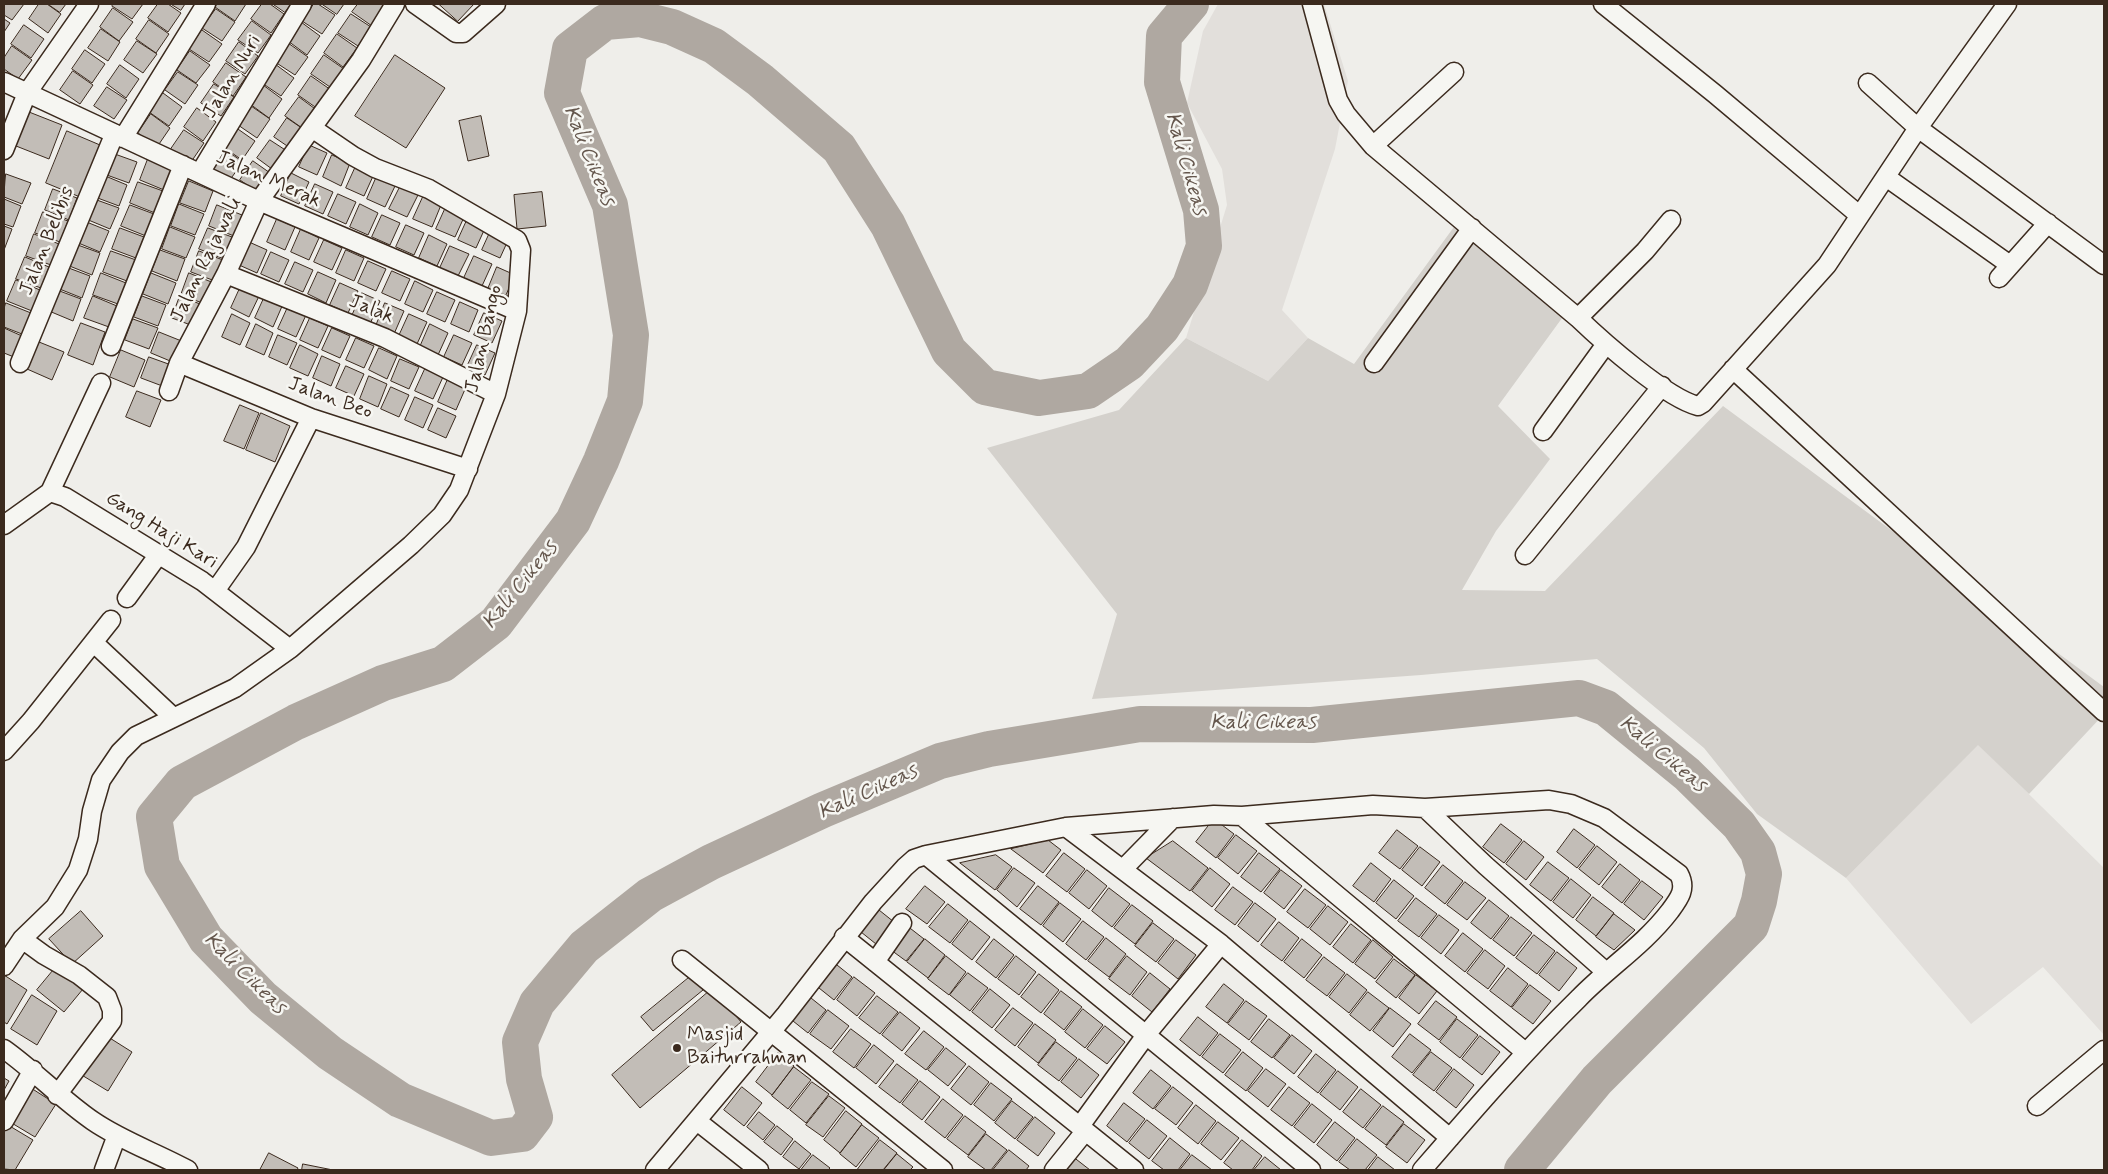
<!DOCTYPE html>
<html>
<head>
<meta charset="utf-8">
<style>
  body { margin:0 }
  #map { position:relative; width:2108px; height:1174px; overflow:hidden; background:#efeeea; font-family:Mynerve,sans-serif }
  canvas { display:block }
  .frame { position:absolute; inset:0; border:5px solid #3b2a1e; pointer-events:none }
</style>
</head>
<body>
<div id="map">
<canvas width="2108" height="1174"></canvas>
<div class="frame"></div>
</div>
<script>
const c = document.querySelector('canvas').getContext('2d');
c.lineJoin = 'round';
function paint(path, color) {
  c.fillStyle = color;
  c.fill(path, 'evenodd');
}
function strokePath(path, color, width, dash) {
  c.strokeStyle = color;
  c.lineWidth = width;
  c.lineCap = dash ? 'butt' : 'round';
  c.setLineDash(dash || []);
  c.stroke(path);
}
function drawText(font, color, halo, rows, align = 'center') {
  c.font = font + ' Mynerve,sans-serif';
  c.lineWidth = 5;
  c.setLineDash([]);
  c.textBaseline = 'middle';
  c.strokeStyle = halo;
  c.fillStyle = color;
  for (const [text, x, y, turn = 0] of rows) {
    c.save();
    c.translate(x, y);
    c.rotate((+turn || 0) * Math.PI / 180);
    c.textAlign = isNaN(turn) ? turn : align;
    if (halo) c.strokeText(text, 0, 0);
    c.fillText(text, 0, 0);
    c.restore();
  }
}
paint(new Path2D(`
  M1218 4H1324L1348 81 1335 149 1282 310 1308 338 1268 381 1186 338 1227 205 1222 169 1187 103 1203 31Z
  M1978 744 2104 868V1035L2043 967 1971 1024 1846 878Z`), '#e2dfdb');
paint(new Path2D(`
  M1459 220 1565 314 1498 406 1550 459 1496 531 1462 590 1545 591 1723 406 2104 687V714L2029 794 1978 745 1846 878 1757 814 1704 748 1597 659 1421 675 1092 699 1117 614 987 448 1119 410 1186 338 1268 381 1308 338 1354 364Z`), '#d4d1cc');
strokePath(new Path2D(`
  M1191 4 1164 36 1162 82 1201 210 1204 246 1190 285 1162 328 1129 363 1088 391 1039 398 985 387 949 351 888 225 839 148 760 80 714 46 672 27 640 19 605 22 570 49 562 93 610 205 631 335 625 401 601 461 573 521 496 623 443 664 383 683 296 722 182 783 154 817 162 866 206 939 263 998 330 1053 400 1100 491 1138 522 1134 535 1117 524 1079 520 1042 537 1003 584 947 650 895 711 862 823 810 940 761 989 749 1140 724 1312 725 1579 698 1606 708 1687 774 1739 825 1758 852 1764 874 1759 901 1751 926 1597 1080 1522 1170`), '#afa8a1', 36);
const building = new Path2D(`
  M4 4H24L12 20 4 15Z
  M39 4H47L61 14 48 33 29 19Z
  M48 4H66L60 12Z
  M114 4H143L132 19 112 6Z
  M158 4H168L181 13 168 32 148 18Z
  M171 4H185L181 10Z
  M218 4H246L235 21 215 7Z
  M262 4H270L284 14 271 33 251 19Z
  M273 4H291L285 12Z
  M314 4H318L335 15 322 34 302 21Z
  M322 4H344L337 14Z
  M358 4H388L372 26 352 12Z
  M439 4H474L458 21Z
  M113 8 133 22 119 41 100 27Z
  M216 9 235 22 222 41 202 28Z
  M351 14 371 27 358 46 338 33Z
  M4 19 10 23 4 32Z
  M149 20 169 34 156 53 136 39Z
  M252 21 271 35 258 53 238 40Z
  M301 22 320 36 307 55 288 41Z
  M24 25 44 39 31 58 11 44Z
  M101 29 120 42 108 61 88 48Z
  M202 30 222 44 209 62 189 49Z
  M337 34 357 48 343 67 324 53Z
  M137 41 157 54 143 73 124 60Z
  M239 42 258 56 245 74 226 61Z
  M288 43 308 57 295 75 275 62Z
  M12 46 32 60 18 79 4 69V58Z
  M85 50 105 64 92 83 72 69Z
  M190 51 210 65 196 83 177 70Z
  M324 55 344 69 330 87 311 74Z
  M395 55 445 88 406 148 355 116Z
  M226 63 246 77 233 96 213 82Z
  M275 64 294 78 281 96 262 83Z
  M120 65 139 79 126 98 107 84Z
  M73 71 93 85 80 104 60 90Z
  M178 72 198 85 185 104 165 90Z
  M311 76 331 90 318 109 298 95Z
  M214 84 234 97 221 116 201 103Z
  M263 85 282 99 269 118 250 104Z
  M107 87 127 100 114 119 94 106Z
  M163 93 182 107 169 126 149 112Z
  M299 97 318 111 305 130 285 116Z
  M251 106 270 119 257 138 238 125Z
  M197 108 216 122 203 141 184 127Z
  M29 112 62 125 49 159 16 146Z
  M151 114 170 128 157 147 138 133Z
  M481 116 489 156 468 161 459 121Z
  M287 118 306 131 293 150 274 137Z
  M235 127 255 141 242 160 222 146Z
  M184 130 204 143 191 162 171 149Z
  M67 131 100 145 80 197 46 183Z
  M270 140 290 153 276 172 257 158Z
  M309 145 327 153 317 175 299 167Z
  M223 148 243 162 229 181 210 167Z
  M112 153 137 162 129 183 104 174Z
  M332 155 350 163 341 186 323 177Z
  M148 159 173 169 164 190 140 180Z
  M253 161 273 175 260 194 240 180Z
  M356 166 374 174 364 196 346 188Z
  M291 173 309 182 299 204 281 196Z
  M6 174 31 183 22 204 4 197Z
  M103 175 127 185 119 206 95 197Z
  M377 176 396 184 385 207 367 199Z
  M189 181 213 191 205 212 180 203Z
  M138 182 163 191 155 213 130 203Z
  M315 184 333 192 323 214 305 206Z
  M400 187 418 195 407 217 389 209Z
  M53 189 77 198 69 220 45 210Z
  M542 192 546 226 517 229 514 195Z
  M338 194 356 202 346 224 328 216Z
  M423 197 441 205 432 227 413 219Z
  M4 199 21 206 13 227 4 224Z
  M94 199 119 208 110 229 86 219Z
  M179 204 204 214 195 235 171 226Z
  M360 204 378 213 368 235 350 227Z
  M130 205 154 214 146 236 121 226Z
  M217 205 242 215 234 236 209 226Z
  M446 207 465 215 455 237 436 229Z
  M43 212 68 221 60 242 35 233Z
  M382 215 400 223 390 245 372 237Z
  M468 218 486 226 476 248 458 240Z
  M277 219 295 227 285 250 267 242Z
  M84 221 109 231 100 252 76 242Z
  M406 225 424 233 414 255 396 247Z
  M4 226 12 229 4 250Z
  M170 227 195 237 186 258 162 249Z
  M120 228 144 237 136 258 112 249Z
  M208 228 232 237 224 259 199 249Z
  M492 228 510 236 500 258 482 250Z
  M301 229 319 238 309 260 291 252Z
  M34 234 59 244 51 265 26 256Z
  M429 235 447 244 437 266 419 258Z
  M324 240 342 248 332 270 314 262Z
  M249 242 267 250 257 273 239 265Z
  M75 244 100 253 92 275 67 265Z
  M450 246 469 254 458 276 440 268Z
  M160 250 185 259 177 281 152 271Z
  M346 250 364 258 354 281 336 273Z
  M111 251 136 260 127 281 103 272Z
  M199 251 223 260 215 281 191 272Z
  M271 252 289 260 279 282 261 274Z
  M474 256 492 264 482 286 464 278Z
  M25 257 49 267 41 288 16 279Z
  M368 261 386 269 376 291 358 283Z
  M295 262 313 270 303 292 285 284Z
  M66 267 90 276 82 298 57 288Z
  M497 267 515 275 505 297 488 289Z
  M392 271 410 279 400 301 382 293Z
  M318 272 336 280 326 303 308 294Z
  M101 273 126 283 118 304 93 295Z
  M151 273 176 283 168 304 143 294Z
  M189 273 214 283 205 304 181 295Z
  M16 280 40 290 32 311 7 301Z
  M415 281 433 290 423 312 405 304Z
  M340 283 358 291 348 313 330 305Z
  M241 286 260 294 249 317 231 308Z
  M57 290 81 299 73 321 49 311Z
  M437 292 455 300 445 322 427 314Z
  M362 293 380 301 370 324 352 316Z
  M93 296 117 306 109 327 84 318Z
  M142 296 166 305 158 326 134 317Z
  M180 296 205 306 196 327 172 318Z
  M265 296 283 304 273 327 255 318Z
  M460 302 478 310 469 332 451 324Z
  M6 303 31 313 22 334 4 327V309Z
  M385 303 404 311 394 334 376 326Z
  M288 307 306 315 296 337 278 329Z
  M484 313 502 321 492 343 474 335Z
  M232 314 250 323 240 345 222 337Z
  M409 314 427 322 417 344 399 336Z
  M310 318 328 326 318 348 300 340Z
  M133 319 158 328 149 349 125 340Z
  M81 323 105 332 93 365 68 355Z
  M256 324 273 333 264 355 246 347Z
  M430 324 448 333 438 355 420 347Z
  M4 328 22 336 14 357 4 353Z
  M332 328 350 336 340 358 322 350Z
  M159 332 184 342 175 363 151 353Z
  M278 335 297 343 287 365 269 357Z
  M454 335 472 343 462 365 444 357Z
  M356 338 374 346 364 368 346 360Z
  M39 342 64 352 52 380 27 369Z
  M300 345 318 354 308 376 290 368Z
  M477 345 495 353 485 375 467 367Z
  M379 348 397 356 387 379 369 370Z
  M121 350 145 360 134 387 110 377Z
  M322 356 340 364 331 386 313 378Z
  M149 357 174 366 165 387 141 378Z
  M400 359 419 367 409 389 391 381Z
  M346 366 364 374 354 396 336 388Z
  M425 369 443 377 433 399 415 391Z
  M369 376 387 384 378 407 360 399Z
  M448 379 466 387 456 410 438 402Z
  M391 387 409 395 399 417 381 409Z
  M137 391 161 400 150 427 126 417Z
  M415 397 433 405 423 428 405 420Z
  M240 405 259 413 244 449 224 441Z
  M438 408 456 416 446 438 428 430Z
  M261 413 290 426 275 462 246 450Z
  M1214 819 1234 834 1216 858 1196 842Z
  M1501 824 1522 840 1504 863 1483 847Z
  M1574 829 1595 845 1577 868 1557 852Z
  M1397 830 1418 846 1400 869 1379 853Z
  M1236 835 1257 851 1238 874 1218 858Z
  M1048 840 1061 850 1043 873 1011 849Z
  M1173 841 1208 868 1190 891 1146 858Z
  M1524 841 1544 857 1526 880 1506 864Z
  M1597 846 1617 862 1599 885 1579 869Z
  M1420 847 1440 862 1422 886 1402 870Z
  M1064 853 1085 869 1067 892 1046 876Z
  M1259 853 1280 869 1261 892 1241 877Z
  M996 855 1012 867 995 890 960 863Z
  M1548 862 1569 878 1551 901 1530 885Z
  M1371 863 1391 879 1374 902 1353 886Z
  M1620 864 1640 880 1622 903 1602 887Z
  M1443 865 1463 881 1445 904 1425 888Z
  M1014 868 1035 883 1017 907 997 890Z
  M1210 868 1230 884 1212 907 1192 891Z
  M1087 870 1107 886 1089 909 1069 893Z
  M1281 870 1302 886 1284 909 1264 893Z
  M1571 879 1591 895 1573 918 1553 902Z
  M1394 880 1414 896 1396 919 1376 903Z
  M1642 881 1663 897 1644 920 1624 904Z
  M1465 882 1486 898 1467 920 1447 905Z
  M925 886 945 902 927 924 906 909Z
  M1038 886 1059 902 1041 925 1020 909Z
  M1233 887 1253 902 1235 925 1215 910Z
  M1109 888 1130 904 1112 927 1092 911Z
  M1305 889 1326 905 1308 928 1287 912Z
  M1593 897 1614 913 1596 936 1576 920Z
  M1416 898 1437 914 1419 937 1398 921Z
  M1489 900 1509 916 1491 939 1471 923Z
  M1060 903 1081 919 1063 942 1043 926Z
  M1255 903 1276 919 1258 942 1238 926Z
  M948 904 968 920 950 943 929 927Z
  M1132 905 1153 921 1135 944 1114 928Z
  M874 906 894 922 876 944 856 928Z
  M1328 906 1348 922 1330 945 1310 929Z
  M81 911 103 936 72 964 49 939Z
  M1614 914 1635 930 1614 950 1596 937Z
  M1439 915 1459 930 1441 954 1421 938Z
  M1511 917 1532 933 1514 956 1493 940Z
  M970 921 990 937 972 960 952 944Z
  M1083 921 1104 937 1086 960 1066 944Z
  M1279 922 1299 938 1282 961 1261 945Z
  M1153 923 1174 939 1156 962 1135 946Z
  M1351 924 1371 940 1353 963 1333 947Z
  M906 925 924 939 906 961 891 950Z
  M1463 933 1483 949 1465 972 1445 956Z
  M1534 935 1555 951 1537 974 1516 958Z
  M1106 938 1126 954 1109 977 1088 961Z
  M925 939 945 955 928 978 907 962Z
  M994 939 1014 955 996 978 976 962Z
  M1302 939 1322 955 1304 978 1284 962Z
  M1176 940 1196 955 1178 979 1158 963Z
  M1373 940 1393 957 1375 979 1355 964Z
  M1485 950 1505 966 1488 989 1467 973Z
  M1557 952 1577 968 1559 991 1539 975Z
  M946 956 966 972 949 995 928 979Z
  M1016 956 1036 972 1019 995 998 979Z
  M1127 956 1147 972 1130 995 1109 979Z
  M1324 957 1345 973 1327 996 1306 980Z
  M1394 959 1415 975 1396 998 1376 982Z
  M832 961 852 977 834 1000 814 984Z
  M56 967 83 989 64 1012 37 990Z
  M1508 968 1528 984 1511 1007 1490 991Z
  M968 973 988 988 970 1011 950 995Z
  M1150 973 1170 989 1152 1012 1132 996Z
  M1039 974 1059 990 1041 1013 1021 997Z
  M1347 974 1367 990 1349 1013 1329 997Z
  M4 975 27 990 7 1024 4 1022Z
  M1416 975 1437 991 1419 1014 1399 998Z
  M691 976 703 990 653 1031 641 1017Z
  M854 977 875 993 857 1016 837 1000Z
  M1224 984 1244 1000 1227 1023 1206 1007Z
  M1530 985 1551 1001 1533 1024 1512 1008Z
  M713 988 741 1022 640 1108 612 1075Z
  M990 989 1010 1005 992 1028 972 1012Z
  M1061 991 1082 1007 1064 1030 1044 1014Z
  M1368 992 1389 1008 1370 1031 1350 1015Z
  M806 994 826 1010 808 1033 788 1017Z
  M32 995 57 1011 37 1045 11 1029Z
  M877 996 898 1012 880 1034 859 1018Z
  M1246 1001 1267 1016 1249 1040 1228 1024Z
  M1436 1001 1457 1017 1439 1040 1418 1024Z
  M1013 1008 1033 1023 1015 1046 995 1030Z
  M1390 1008 1411 1024 1393 1047 1373 1031Z
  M1083 1009 1103 1025 1085 1048 1065 1032Z
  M828 1010 849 1026 831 1049 810 1034Z
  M900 1012 920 1028 902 1051 882 1035Z
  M1198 1017 1218 1033 1200 1056 1180 1040Z
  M1269 1019 1290 1035 1272 1058 1251 1042Z
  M1457 1019 1478 1035 1460 1058 1440 1042Z
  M1035 1024 1056 1040 1038 1063 1018 1047Z
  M1105 1026 1125 1042 1107 1064 1087 1049Z
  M851 1029 871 1044 854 1068 833 1052Z
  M924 1031 944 1047 926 1070 905 1054Z
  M1220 1034 1241 1050 1223 1073 1202 1057Z
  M1410 1034 1431 1050 1412 1073 1392 1057Z
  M105 1035 132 1052 108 1091 80 1074Z
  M1292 1035 1312 1051 1294 1074 1274 1058Z
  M1480 1036 1500 1052 1482 1075 1462 1059Z
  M1056 1042 1077 1058 1059 1081 1038 1065Z
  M874 1045 894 1061 876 1084 856 1068Z
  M946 1048 966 1064 948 1086 928 1070Z
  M1243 1052 1263 1068 1246 1091 1225 1075Z
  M1431 1052 1452 1068 1434 1091 1413 1075Z
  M778 1053 794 1066 772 1095 756 1082Z
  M1316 1054 1336 1070 1318 1093 1298 1077Z
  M1079 1059 1099 1075 1081 1098 1061 1082Z
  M897 1064 918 1080 900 1103 879 1087Z
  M969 1066 989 1082 971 1105 951 1089Z
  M794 1067 811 1080 788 1109 772 1096Z
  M1266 1069 1286 1084 1268 1107 1248 1091Z
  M1454 1069 1474 1085 1456 1108 1436 1092Z
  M1151 1070 1171 1086 1153 1109 1133 1093Z
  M1338 1071 1358 1087 1340 1110 1320 1094Z
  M4 1078 9 1081 4 1090Z
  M920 1081 940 1097 922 1120 902 1104Z
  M812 1082 829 1094 806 1123 790 1110Z
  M991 1083 1012 1099 994 1121 974 1105Z
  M742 1087 762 1103 744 1126 724 1110Z
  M1173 1087 1193 1103 1176 1125 1155 1109Z
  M1289 1087 1310 1103 1292 1126 1271 1110Z
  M31 1088 56 1104 35 1137 10 1122Z
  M1361 1089 1381 1105 1363 1128 1343 1112Z
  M829 1096 845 1108 823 1137 806 1125Z
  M943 1099 963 1115 945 1138 925 1122Z
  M1012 1101 1033 1117 1015 1139 995 1123Z
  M1124 1103 1145 1119 1127 1142 1107 1126Z
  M1312 1104 1332 1120 1314 1143 1294 1127Z
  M1196 1105 1216 1121 1198 1144 1178 1128Z
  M1383 1106 1404 1122 1386 1145 1365 1129Z
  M846 1111 862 1124 840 1153 824 1140Z
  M759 1112 775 1125 763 1140 747 1127Z
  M965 1116 986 1132 968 1155 947 1139Z
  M1035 1117 1055 1133 1038 1156 1017 1140Z
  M1147 1120 1167 1136 1149 1159 1129 1143Z
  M1218 1122 1239 1138 1221 1160 1201 1144Z
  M1335 1122 1355 1138 1337 1161 1317 1145Z
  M1404 1124 1425 1140 1407 1163 1386 1147Z
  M8 1125 33 1140 15 1170 4 1169V1132Z
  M862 1125 879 1138 856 1167 840 1154Z
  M777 1126 793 1139 781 1155 764 1142Z
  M986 1134 1007 1150 991 1170H986L968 1157Z
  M1170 1138 1190 1154 1178 1170H1164L1152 1161Z
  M1357 1139 1377 1155 1365 1170H1350L1339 1162Z
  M880 1140 897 1153 883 1170H860L858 1169Z
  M1242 1140 1262 1156 1252 1170H1233L1224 1163Z
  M795 1141 811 1154 799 1169 783 1157Z
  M1009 1150 1029 1166 1026 1170H993Z
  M269 1153 298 1168 297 1170H260Z
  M897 1154 913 1167 910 1170H884Z
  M813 1155 830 1168 828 1170H801Z
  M1192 1155 1212 1170H1180Z
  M1072 1156 1090 1170H1062Z
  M1265 1157 1281 1170H1254Z
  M1378 1157 1395 1170H1368Z
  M303 1164 333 1170H302Z`);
paint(building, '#c2bdb7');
strokePath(building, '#3b2a1e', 1);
const street = new Path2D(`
  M415 4 456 33H463L496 4
  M1312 4 1338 100 1346 114 1373 146 1578 318C1602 341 1666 398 1698 406L1703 403 1827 265 1918 128 2007 4
  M1603 4 1715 94 1859 215
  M4 82 259 201 517 311
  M1868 83 1918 128 2104 265
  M123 138 206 4
  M1373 146 1454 72
  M4 150 27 93 89 4
  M200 173 302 4
  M1886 177 2010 265
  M226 274 385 338 496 394
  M1999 278 2048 223
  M1578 318 1645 251 1671 220
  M111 346 183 165
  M20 363 114 135
  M179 363 311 418 468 469
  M1374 363 1472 228
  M1733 369 2104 712
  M169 391 179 363 226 274 259 201 361 60 395 4
  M1543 431 1606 344
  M50 492 101 383
  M4 525 50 492 65 497 202 581 290 649
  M1525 555 1662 386
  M215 591 246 547 311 418
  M127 598 159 554
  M94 643 173 717
  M4 751 31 721 111 620
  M1425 808 1486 866 1605 971
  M1242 816 1524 1051
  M1066 827 1221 944 1450 1138
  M926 855 1311 1170
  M1124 868 1173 818
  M844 937 1134 1170
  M22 939 44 955 79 975 107 997 112 1010V1021L57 1095
  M682 960 943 1170
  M875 962 902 923
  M4 966 22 939 55 907 78 870 88 839 92 811 101 780 120 752 136 736 235 688 290 649 411 545 442 515 459 490 496 394 517 311 521 250 517 240 429 189 375 168 353 156 312 128
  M4 1049C35 1071 61 1099 93 1121 122 1141 157 1153 188 1170
  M2037 1106 2104 1050
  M4 1121 33 1070
  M697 1121 759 1170
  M104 1170 117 1135
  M655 1170 786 1014 873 902 905 867 914 859 926 855 1066 827 1214 815 1242 816 1373 805 1425 808 1549 800 1571 804 1604 818 1679 874C1687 889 1679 899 1670 911 1644 945 1608 968 1579 998 1523 1053 1473 1111 1422 1170
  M1054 1170 1083 1134 1080 1126 1149 1031 1221 944`);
strokePath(street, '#3b2a1e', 21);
strokePath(street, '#f6f6f2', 18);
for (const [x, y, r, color] of [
  [677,1048,5,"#3b2a1e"]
]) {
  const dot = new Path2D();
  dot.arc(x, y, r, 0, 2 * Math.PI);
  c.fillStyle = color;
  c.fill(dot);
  strokePath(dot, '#f6f6f2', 2);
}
drawText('20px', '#3b2a1e', '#f6f6f2', [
  ["Jalan Nuri",233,77,-59],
  ["Jalan Merak",268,180,24],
  ["Jalan Belibis",48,241,-68],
  ["Jalan Rajawali",207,260,-64],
  ["Jalak",371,310,22],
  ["Jalan Bango",485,339,-77],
  ["Jalan Beo",330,399,20],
  ["Gang Haji Kari",161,531,32]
]);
drawText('20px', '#3b2a1e', '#f6f6f2', [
  ["Masjid",687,1036],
  ["Baiturrahman",687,1059]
], 'left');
drawText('italic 21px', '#64564c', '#f6f6f2', [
  ["Kali Cikeas",588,156,68],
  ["Kali Cikeas",1185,164,74],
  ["Kali Cikeas",521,586,-51],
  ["Kali Cikeas",1263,724],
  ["Kali Cikeas",1662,755,40],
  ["Kali Cikeas",868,793,-24],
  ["Kali Cikeas",244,974,45]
]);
</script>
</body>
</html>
